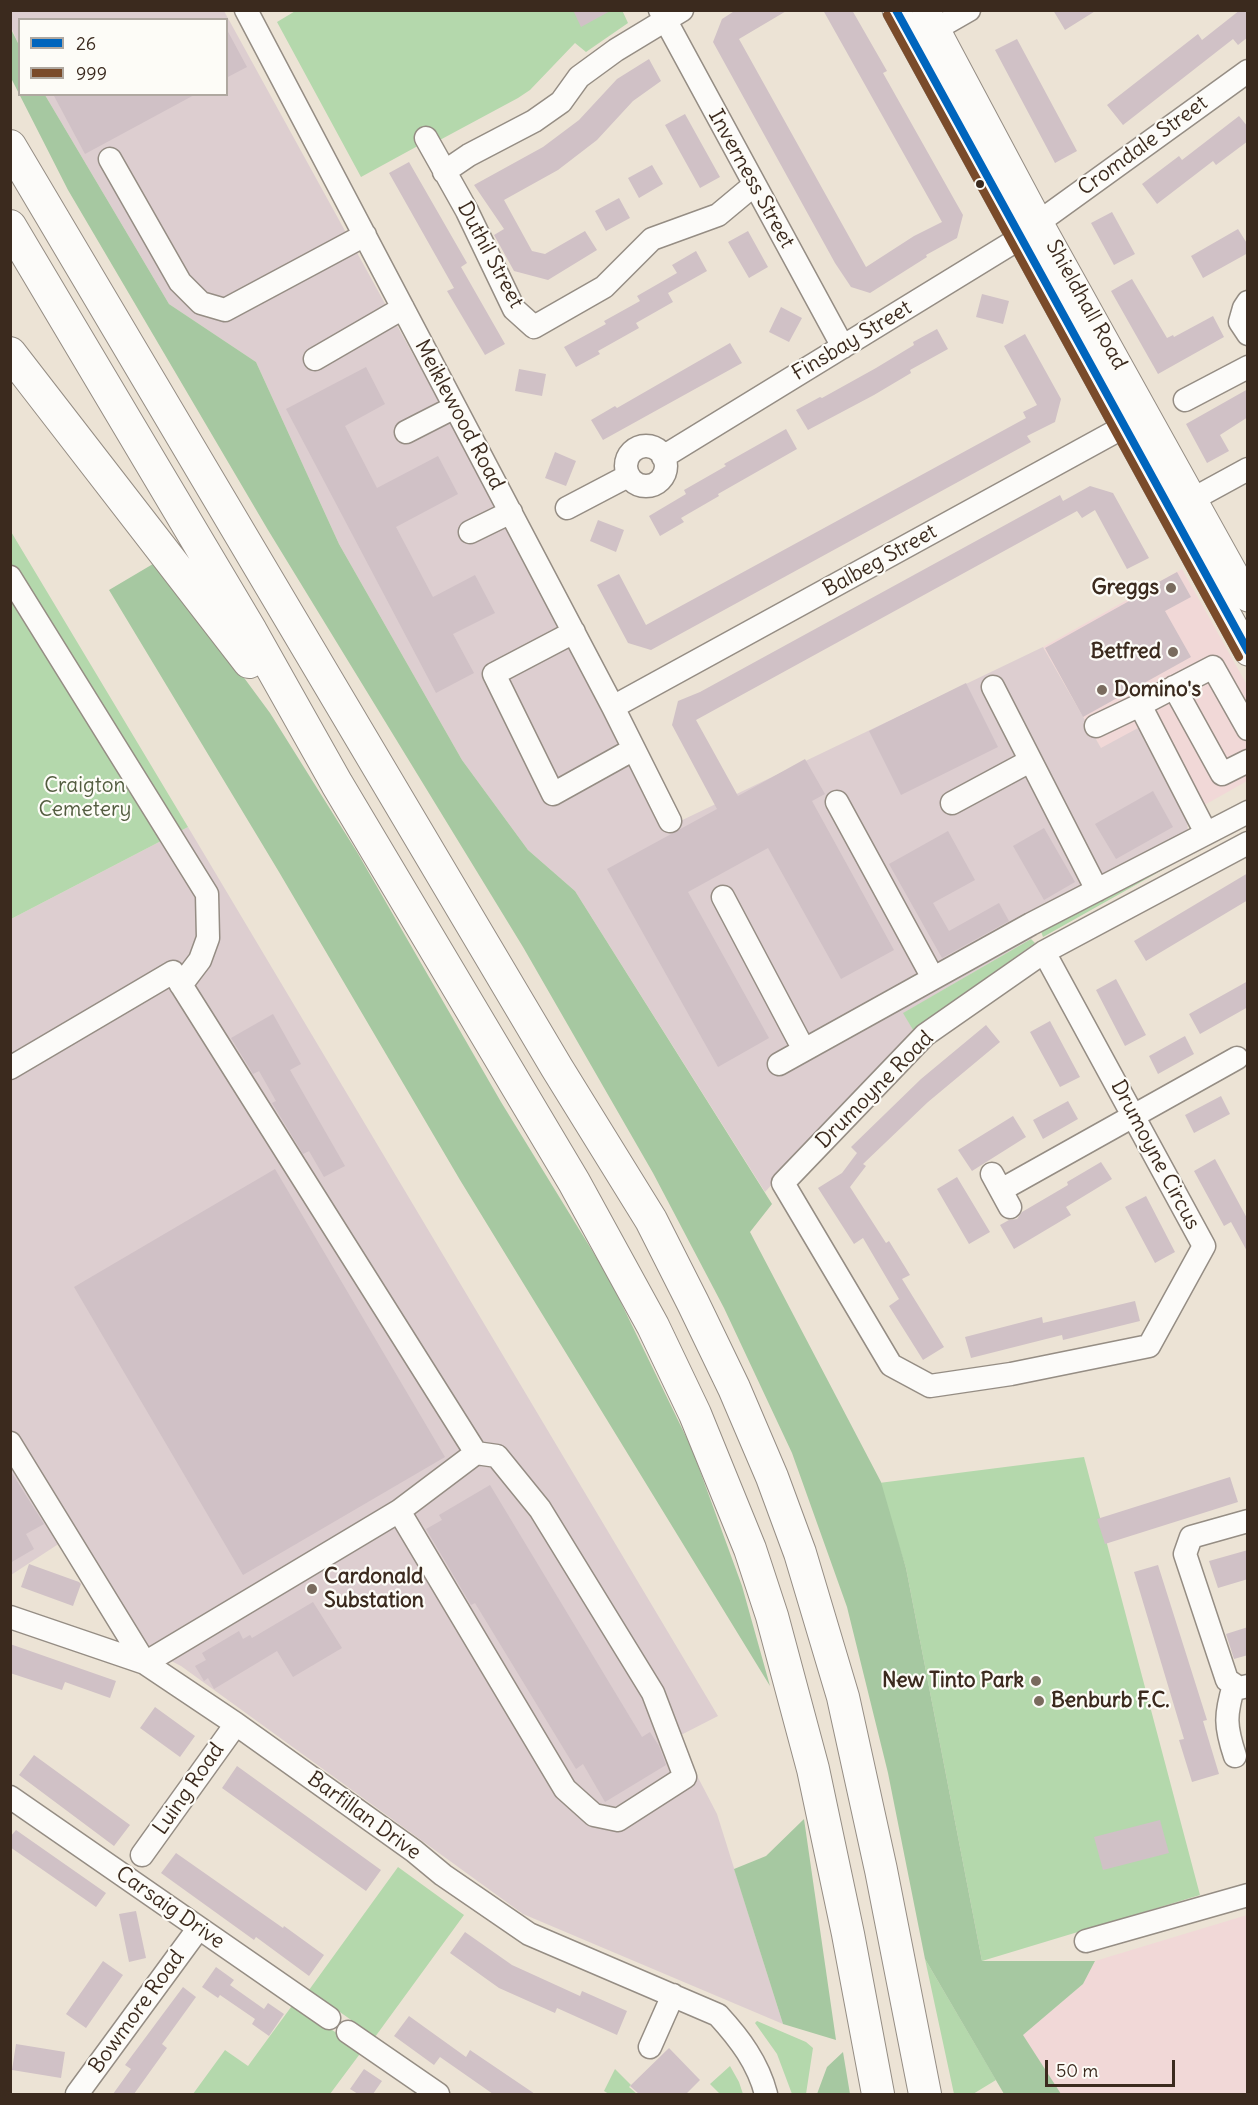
<!DOCTYPE html>
<html>
<head>
<meta charset="utf-8">
<style>
  body { margin:0 }
  #map { position:relative; width:1258px; height:2105px; overflow:hidden; background:#ece3d5; font-family:Delius,sans-serif }
  canvas { display:block }
  .frame { position:absolute; inset:0; border:12px solid #3b2a1e; pointer-events:none }
  .legend { position:absolute; left:18px; top:18px; width:210px; height:78px; box-sizing:border-box; background:#fdfcf7; border:2px solid #afa8a0; margin:0; padding:8px 10px; list-style:none; font-size:18px; color:#3b2a1e }
  .legend li { display:flex; align-items:center; gap:12px; height:30px }
  .legend b { width:30px; border:2px solid #afa8a0 }
  .scale { position:absolute; left:1045px; top:2060px; width:130px; height:27px; box-sizing:border-box; border:3px solid #3b2a1e; border-top:0; padding-left:8px; font-size:18px; line-height:21px; white-space:nowrap; color:#3b2a1e; -webkit-text-stroke:4px #fdfcf7; paint-order:stroke }
</style>
</head>
<body>
<div id="map">
<canvas width="1258" height="2105"></canvas>
<div class="frame"></div>
<ul class="legend">
<li><b style="height:8px;background:#0065bd"></b>26</li>
<li><b style="height:8px;background:#7a4b2a"></b>999</li>
</ul>
<div class="scale">50 m</div>
</div>
<script>
const c = document.querySelector('canvas').getContext('2d');
c.lineJoin = 'round';
function paint(path, color) {
  c.fillStyle = color;
  c.fill(path, 'evenodd');
}
function strokePath(path, color, width, dash) {
  c.strokeStyle = color;
  c.lineWidth = width;
  c.lineCap = dash ? 'butt' : 'round';
  c.setLineDash(dash || []);
  c.stroke(path);
}
function drawText(font, color, halo, rows, align = 'center') {
  c.font = font + ' Delius,sans-serif';
  c.lineWidth = 4.5;
  c.setLineDash([]);
  c.textBaseline = 'middle';
  c.strokeStyle = halo;
  c.fillStyle = color;
  for (const [text, x, y, turn = 0] of rows) {
    c.save();
    c.translate(x, y);
    c.rotate((+turn || 0) * Math.PI / 180);
    c.textAlign = isNaN(turn) ? turn : align;
    if (halo) c.strokeText(text, 0, 0);
    c.fillText(text, 0, 0);
    c.restore();
  }
}
paint(new Path2D(`
  M1182 569 1247 685V781L1187 815 1101 748 1043 647Z
  M1247 1915V2094H1060L1023 2035 1083 1984 1095 1961Z`), '#f1d8d7');
paint(new Path2D(`
  M11 11H224L672 825 1043 647 1101 748 1138 728 1187 815 1189 855 1041 931 1031 939 904 1013 913 1030 765 1192 575 891 528 850 462 760 339 544 256 362 169 304 45 95 226 94V20H20L19 45 11 27Z
  M188 827 718 1716 677 1737 717 1814 783 2024 523 1914 181 1666 111 1630 60 1543 11 1575V919Z`), '#ddced0');
paint(new Path2D(`
  M297 10H622L628 23 586 52 575 43 530 90 518 98 438 141 436 136 361 177 277 22Z
  M10 530 188 827 11 919H10Z
  M1189 855 1043 937 1041 931Z
  M1031 939 1035 943 913 1030 903 1013Z
  M1084 1457 1200 1895 982 1961 906 1568 879 1483Z
  M398 1867 464 1915 375 2037 309 1990Z
  M925 1959 996 2080 973 2094H954Z
  M294 2003 362 2051 330 2094H193L225 2050 248 2066Z
  M757 2021 806 2042 813 2048 806 2094H792L777 2054 755 2023Z
  M730 2066 739 2082 743 2094H720L710 2084Z
  M615 2069 631 2085 629 2087 637 2094H609L604 2091Z`), '#b4d8ac');
paint(new Path2D(`
  M10 27 19 45 20 94 45 95 169 304 256 362 339 544 462 760 528 850 575 891 772 1204 750 1232 881 1482 906 1568 982 1961H1095L1083 1984 1023 2035 1061 2094H1004L925 1959 888 1773 847 1607 792 1453 724 1308 653 1173 523 947 268 530 68 190 11 78Z
  M158 561 270 713 357 852 501 1102 609 1278 692 1449 742 1586 770 1686 460 1180 279 872 109 590Z
  M804 1819 836 2040 783 2024 734 1869 766 1856Z
  M843 2052 850 2094H817L827 2067Z`), '#a6c8a1');
paint(new Path2D(`
  M573 10H612L581 27Z
  M736 10H788L739 39 866 267 914 236 942 222 823 10H852L887 71 883 73 963 215 957 238 926 255 927 257 870 293 851 287 835 263 713 42 722 19Z
  M1053 10H1097L1065 30Z
  M1240 10H1248V37L1238 45 1233 39 1123 125 1107 105 1198 34 1202 40Z
  M226 28 247 67 226 78Z
  M1017 39 1077 151 1055 163 995 50Z
  M649 59 661 81 633 101 597 140 558 170 504 200 532 251 545 254 585 231 597 250 548 280 514 271 494 235 504 229 474 185 543 147 579 120 617 79Z
  M53 94H196L85 154Z
  M685 114 720 177 700 188 665 125Z
  M1239 116 1248 127V141L1216 165 1213 161 1157 204 1142 184 1179 156 1182 160Z
  M409 162 467 263 461 267 505 344 485 355 447 291 454 288 389 173Z
  M652 165 663 184 639 198 628 178Z
  M619 198 630 218 606 231 595 211Z
  M1112 212 1135 254 1114 265 1091 223Z
  M1238 229 1248 245V253L1203 278 1191 256Z
  M748 231 768 267 749 278 728 242Z
  M696 251 707 271 668 293 673 302 636 323 639 328 598 351 600 354 576 367 564 347 606 324 604 321 640 301 637 296 677 273 672 265Z
  M1132 279 1167 338 1173 335 1174 337 1213 316 1224 337 1158 374 1111 291Z
  M982 294 1009 301 1003 324 976 317Z
  M781 307 802 318 789 342 769 332Z
  M937 329 948 349 910 370 911 373 874 395 808 430 796 410 820 397 822 398 876 368 914 345 913 342Z
  M1025 334 1061 399 1055 422 1027 436 1031 442 651 650 628 643 597 585 619 574 646 625 1026 418 1023 412 1037 405 1004 346Z
  M730 343 742 363 603 440 591 420 615 406 617 408Z
  M366 367 385 404 345 426 377 488 438 456 458 494 396 527 433 597 475 575 495 613 453 634 474 673 436 693 286 409Z
  M519 369 546 374 542 396 515 391Z
  M1248 389V417L1220 435 1229 451 1207 463 1186 424Z
  M786 429 797 449 718 494 719 496 681 518 684 522 660 536 649 516 686 494 684 490 726 466 724 464Z
  M555 452 576 461 566 486 545 478Z
  M1090 486 1113 493 1149 558 1127 569 1095 510 1082 518 1077 511 696 720 738 796 805 759 825 794 812 801 894 950 841 979 768 848 688 892 769 1038 718 1067 607 869 717 809 672 725 678 701 700 692 1060 495 1063 501Z
  M598 520 624 530 616 552 590 541Z
  M1177 572 1191 597 1165 611 1191 657 1083 717 1045 648 1156 586 1155 584Z
  M966 683 998 747 901 795 869 731Z
  M1153 791 1173 827 1116 859 1095 824Z
  M1044 828 1075 882 1044 900 1013 846Z
  M948 831 975 880 933 903 949 931 999 903 1009 921 942 958 889 864Z
  M1248 873V900L1146 961 1134 941Z
  M1116 979 1146 1035 1125 1046 1096 990Z
  M1248 981V1007L1200 1034 1189 1014Z
  M273 1014 301 1064 290 1070 345 1166 324 1177 309 1151 303 1154 272 1103 276 1101 259 1071 253 1074 231 1038Z
  M1050 1021 1080 1077 1060 1087 1030 1032Z
  M986 1025 1000 1042 928 1102 863 1164 866 1166 850 1187 886 1243 889 1241 910 1275 902 1279 944 1347 923 1360 889 1306 899 1299 863 1238 854 1244 818 1188 842 1173 857 1153 851 1147 921 1079Z
  M1185 1036 1194 1054 1158 1074 1149 1056Z
  M1221 1096 1230 1114 1194 1133 1185 1115Z
  M1068 1101 1078 1119 1043 1139 1033 1120Z
  M1013 1116 1026 1137 972 1171 958 1150Z
  M1215 1159 1248 1220V1253L1231 1222 1224 1226 1194 1171Z
  M1101 1162 1112 1179 1066 1207 1071 1215 1014 1249 1000 1225 1009 1220 1017 1219 1022 1212 1068 1185 1067 1182Z
  M275 1169 445 1457 243 1575 74 1287Z
  M957 1177 990 1232 969 1244 937 1189Z
  M1146 1196 1175 1252 1155 1263 1125 1207Z
  M1135 1301 1140 1321 1063 1340 1062 1335 971 1358 965 1337 1042 1317 1043 1323Z
  M10 1470 44 1524 26 1534 34 1549 10 1563Z
  M1230 1477 1238 1502 1105 1544 1097 1519Z
  M490 1485 642 1737 650 1732 659 1746 666 1765 605 1802 583 1764 576 1769 475 1603 471 1605 426 1529 442 1520 439 1515Z
  M1248 1550V1579L1218 1588 1209 1561Z
  M29 1564 79 1582 81 1584 73 1606 21 1587Z
  M1158 1565 1207 1720 1203 1721 1219 1774 1192 1782 1179 1740 1184 1739 1134 1572Z
  M313 1602 342 1648 293 1677 277 1651 214 1689 208 1678 204 1681 195 1666 206 1660 202 1653 239 1631 243 1639 250 1635 252 1638Z
  M1248 1627V1655L1234 1659 1226 1634Z
  M10 1644 116 1681 110 1698 65 1682 62 1690 10 1673Z
  M155 1707 195 1736 180 1757 140 1728Z
  M34 1755 130 1825 114 1846 19 1775Z
  M237 1766 381 1870 366 1891 222 1788Z
  M1160 1820 1169 1853 1103 1870 1094 1837Z
  M16 1830 106 1893 96 1907 10 1847V1837Z
  M176 1853 283 1928 284 1926 324 1955 309 1976 256 1937 254 1940 161 1873Z
  M136 1911 146 1958 129 1962 119 1914Z
  M465 1932 512 1965 580 1996 582 1991 627 2011 617 2035 557 2008 555 2013 499 1988 450 1953Z
  M103 1961 123 1975 86 2028 66 2014Z
  M216 1967 234 1980 230 1985 264 2009 268 2003 284 2014 269 2036 252 2024 255 2019 220 1995 218 1998 202 1987Z
  M183 1987 196 1997 162 2044 167 2048 134 2094H113L131 2069 125 2065Z
  M409 2016 466 2057 470 2050 535 2094H493L440 2057 434 2065 394 2036Z
  M16 2044 65 2052 61 2078 12 2070Z
  M669 2048 700 2080 686 2094H639L630 2086Z
  M364 2069 382 2081 373 2094H358L350 2089Z`), '#d0c1c6');
const minor = new Path2D(`
  M246 10 613 707 670 821
  M660 10 843 347
  M922 37 969 10
  M426 138 467 211 514 309 534 327 604 287 652 239 718 215 754 185
  M110 159 180 282 201 303 225 310 365 235
  M444 172 469 155 534 121 561 102 579 77 616 50 682 10
  M1248 302 1244 308 1240 322 1248 334
  M315 359 403 308
  M1185 400 1248 367
  M406 432 455 407
  M626 466a20 20 0 1 1 40 0a20 20 0 1 1-40 0Z
  M663 457 1020 238 1039 222 1248 71
  M1193 499 1248 469
  M567 508 628 476
  M470 532 511 512
  M10 577 207 894 208 938 200 960 181 985
  M574 632 494 674 553 794 634 749
  M993 687 1097 890
  M1174 687 1222 774 1248 761
  M613 707 1140 418
  M1096 726 1140 705
  M837 802 933 978
  M952 803 1030 761
  M1206 833 1140 705 1213 667 1248 729
  M723 897 804 1050
  M1044 952 1204 1246 1149 1346 1011 1374 930 1386 891 1365 783 1183 925 1035 1044 952 1248 843
  M779 1064 1031 924 1248 812
  M10 1068 173 972 476 1453 399 1511 145 1663 10 1443
  M992 1174 1010 1207
  M1001 1190 1237 1058
  M399 1511 565 1789 594 1815 618 1820 685 1777 653 1693 540 1509 497 1456 476 1453
  M1248 1521 1191 1537 1185 1554 1227 1680 1239 1688 1248 1686
  M10 1617 145 1663 236 1724 414 1851 443 1875 529 1934 718 2015C740 2039 758 2063 766 2094
  M1234 1685C1225 1715 1225 1726 1235 1756
  M10 1797 329 2018
  M142 1855 236 1724
  M1086 1941 1248 1895
  M348 2032 438 2094
  M650 2047 673 1995
  M77 2094 198 1929`);
const major = new Path2D(`
  M896 10 1248 652
  M926 10 1039 222 1248 598`);
const highway = new Path2D(`
  M10 146 557 1068 651 1220 693 1303 734 1388 772 1477 800 1553 843 1697 881 1870 925 2094
  M10 226 251 631 337 784 574 1182 653 1326 695 1414 750 1549 772 1616 813 1769 848 1934 878 2094
  M10 353 249 662`);
strokePath(minor, '#958d84', 25);
strokePath(major, '#958d84', 29);
strokePath(highway, '#958d84', 34);
strokePath(minor, '#fcfbf9', 22);
strokePath(major, '#fcfbf9', 27);
strokePath(highway, '#fcfbf9', 32);
strokePath(new Path2D(`
  M896 10 1248 651`), '#0065bd', 8);
strokePath(new Path2D(`
  M887 15 1239 657`), '#7a4b2a', 8);
for (const [x, y, r, color] of [
  [980,184,5,"#3b2a1e"],
  [1171,588,6,"#796b5e"],
  [1173,652,6,"#796b5e"],
  [1102,690,6,"#796b5e"],
  [312,1589,6,"#796b5e"],
  [1036,1681,6,"#796b5e"],
  [1039,1701,6,"#796b5e"]
]) {
  const dot = new Path2D();
  dot.arc(x, y, r, 0, 2 * Math.PI);
  c.fillStyle = color;
  c.fill(dot);
  strokePath(dot, '#fdfcf7', 2);
}
drawText('21px', '#3b2a1e', '#fdfcf7', [
  ["Cromdale Street",1143,146,-36],
  ["Inverness Street",751,179,61],
  ["Duthil Street",490,255,62],
  ["Shieldhall Road",1086,305,61],
  ["Finsbay Street",852,341,-31],
  ["Meiklewood Road",459,415,62],
  ["Balbeg Street",880,561,-29],
  ["Drumoyne Road",875,1090,-45],
  ["Drumoyne Circus",1155,1155,62],
  ["Luing Road",189,1789,-55],
  ["Barfillan Drive",364,1816,36],
  ["Carsaig Drive",170,1908,35],
  ["Bowmore Road",137,2012,-54]
]);
drawText('bold 21px', '#3b2a1e', '#fdfcf7', [
  ["Greggs",1159,588],
  ["Betfred",1161,652],
  ["Domino's",1114,690,"left"],
  ["Cardonald",324,1577,"left"],
  ["Substation",324,1601,"left"],
  ["New Tinto Park",1024,1681],
  ["Benburb F.C.",1051,1701,"left"]
], 'right');
drawText('21px', '#525c3f', '#fdfcf7', [
  ["Craigton",85,786],
  ["Cemetery",85,810]
]);
</script>
</body>
</html>
